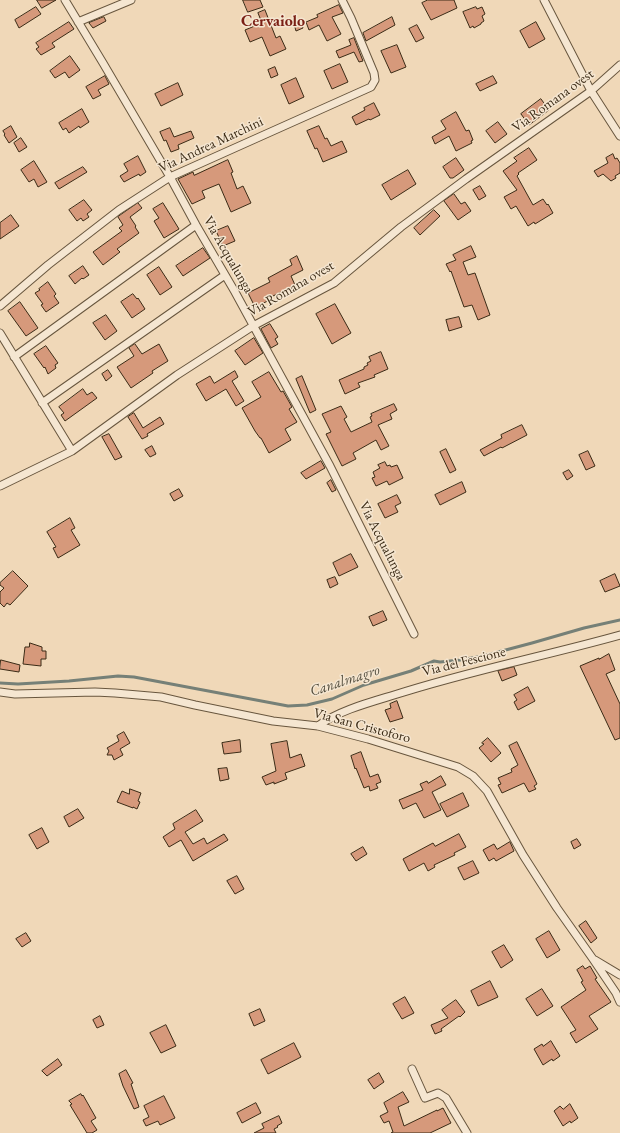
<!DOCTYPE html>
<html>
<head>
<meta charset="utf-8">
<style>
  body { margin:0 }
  canvas { display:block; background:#f0d8b8 }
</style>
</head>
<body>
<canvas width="620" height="1133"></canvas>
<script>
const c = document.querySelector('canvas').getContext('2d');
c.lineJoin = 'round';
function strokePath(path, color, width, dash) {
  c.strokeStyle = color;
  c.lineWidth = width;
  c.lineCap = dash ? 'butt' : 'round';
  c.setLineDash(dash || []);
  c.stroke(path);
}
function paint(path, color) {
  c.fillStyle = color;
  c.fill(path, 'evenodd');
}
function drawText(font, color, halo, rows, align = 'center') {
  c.font = font + ' "EB Garamond",serif';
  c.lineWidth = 3;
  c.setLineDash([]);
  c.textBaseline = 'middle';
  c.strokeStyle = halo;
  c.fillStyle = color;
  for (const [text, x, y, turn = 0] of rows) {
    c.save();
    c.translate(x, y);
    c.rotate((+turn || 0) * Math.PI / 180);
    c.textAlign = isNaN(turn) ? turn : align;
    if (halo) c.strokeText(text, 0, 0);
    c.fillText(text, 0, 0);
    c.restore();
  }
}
strokePath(new Path2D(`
  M0 683 18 684 69 681 118 676 134 677 288 706 307 705 332 699 364 685 411 671 434 661 440 662 460 660 483 656 532 643 584 628 620 620`), '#768077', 3);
const building = new Path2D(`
  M37 0H56L42 8Z
  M243 0H260L263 7 248 12Z
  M428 0H454L457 8 431 20 422 3Z
  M339 5 343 13 332 17 341 34 327 41 319 25 309 30 306 22 318 17 317 15Z
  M36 7 41 14 19 28 15 20Z
  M476 7 477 9 482 7 485 14 482 16 484 21 481 23V24L474 28 473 26 470 28 463 12Z
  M265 10 276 38 280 36 286 49 270 56 262 37 250 42 245 30 262 23 258 13Z
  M104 17 106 21 93 28 89 23Z
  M392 17 395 25 366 41 363 33Z
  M300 21 303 28 296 31 294 24Z
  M69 22 74 29 52 43 55 47 41 55 36 49 39 47 36 43Z
  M536 22 545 39 529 48 520 31Z
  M417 25 424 38 416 42 409 29Z
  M354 38 363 61 359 62 354 52 339 58 336 51 351 45 349 40Z
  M397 45 406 67 391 73 381 51Z
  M70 56 80 70 69 78 65 72 55 78 50 71Z
  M340 64 348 82 332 89 324 71Z
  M275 67 278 75 271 78 268 70Z
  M105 76 109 84 98 90 101 95 93 99 86 87Z
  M493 76 497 83 480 91 476 84Z
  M296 78 304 97 289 104 281 85Z
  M178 83 183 95 161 106 155 94Z
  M541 99 549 110 529 125 521 114Z
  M374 103 380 115 370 120 369 119 356 125 352 117 365 110 364 108Z
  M82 109 89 122 80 128 79 126 69 133 66 128 63 130 59 123Z
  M456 112 466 131 469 130 473 140 471 141 472 143 456 151 449 136 435 144 432 137 446 129 441 121Z
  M498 122 507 134 495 143 486 131Z
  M11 126 17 137 9 143 4 135 5 134 3 131Z
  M319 126 325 139 327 138 331 146 342 141 347 152 323 162 317 148 315 149 307 131Z
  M170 128 174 137 191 131 194 138 178 145 179 149 171 152 166 140 164 141 160 132Z
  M21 138 27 147 19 152 14 143Z
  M529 148 537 160 518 173 519 174 517 176 533 205 543 199 547 205 548 204 553 213 535 224 534 222 528 226 516 206 511 209 504 197 517 190 503 171 517 161 514 158Z
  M613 154 615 159 617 158 620 163V173L615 176 616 178 611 181 603 174 598 177 594 171 608 163 606 158Z
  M138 156 146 172 140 176 139 174 124 182 120 176 128 171 124 164Z
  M456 158 464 170 453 178H450L443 167Z
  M228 160 233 172 231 173 237 189 243 186 251 203 231 212 219 184 202 191 205 198 192 204 178 179 193 172 194 175Z
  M34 161 47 182 38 187 34 179 29 182 21 170Z
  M83 167 87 172 59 189 55 183Z
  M408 170 416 184 391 200 382 185Z
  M480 186 486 196 479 200 473 190Z
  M454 194 461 204 465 202 471 211 458 220 444 201Z
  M84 200 92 210 87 214 89 217 83 221 81 218 77 221 69 210Z
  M138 203 142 208 130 217 136 226 135 227 139 233 117 249 120 252 103 265 93 252 122 231 119 228 123 225 118 217Z
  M163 203 179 229 164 238 154 221 159 218 153 209Z
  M434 210 440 216 420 235 414 228Z
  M11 215 19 226 0 239V223Z
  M228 226 235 241 223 246 216 231Z
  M471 246 476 257 463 262 468 275 475 273 490 315 478 320 472 305 464 307 451 271 450 272 446 264 456 260 453 255Z
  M203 248 210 258 183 276 176 266Z
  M297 256 303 270 291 276 295 285 271 297 272 299 255 307 248 293 270 282 268 278 292 265 290 260Z
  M83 266 89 275 83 279 82 278 75 284 69 276Z
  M159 267 172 287 160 295 147 275Z
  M48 282 56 294 54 296 59 303 46 312 41 305 43 304 35 293 40 290 39 289Z
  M133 294 137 299 138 298 145 309 132 318 121 302Z
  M20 302 38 328 26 336 8 311Z
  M335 304 351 333 332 344 316 314Z
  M106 315 117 331 105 340 93 323Z
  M459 317 462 327 449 331 446 320Z
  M270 324 278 337 275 339 278 344 271 348 261 329Z
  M254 338 263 353 245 365 235 351Z
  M135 344 142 354 159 344 168 361 152 371 153 373 131 388 117 367 134 356 129 348Z
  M46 346 58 363 55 365 56 368 48 374 45 367 44 368 34 354Z
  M381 352 388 369 374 375 375 377 358 383 360 387 345 394 339 380 364 369V367L368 365 367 363 371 361 369 357Z
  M108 370 112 376 106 381 102 374Z
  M235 371 238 377 232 381 244 401 236 406 226 389 206 401 196 384 210 376 214 383Z
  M269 372 281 392 283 391 292 407 289 409 297 422 285 429 291 440 269 453 261 438H260L255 431 242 408 261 397 252 382Z
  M302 376 316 410 310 413 296 379Z
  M83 389 87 395 92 392 97 398 65 421 61 415 64 413 59 407Z
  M394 404 397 410 390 414 392 419 378 425 389 446 381 450 376 440 353 453 356 459 342 466 326 434 331 432 322 414 341 406 347 417 344 419 351 432 372 422 370 417 372 416 371 414Z
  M134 413 143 428 160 417 164 424 147 434 148 436 142 439 128 417Z
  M522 425 527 435 502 448 501 447 484 456 480 450 502 438 501 435Z
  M109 434 122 457 115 460 102 437Z
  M152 446 156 454 150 457 145 450Z
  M446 449 456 470 450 473 440 452Z
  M588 451 595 466 586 470 579 455Z
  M321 461 325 468 306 479 301 473Z
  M385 462 387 466 390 465 391 467 397 465 403 478 389 485 387 481 376 486 372 478 375 477 373 472 380 468 378 465Z
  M569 470 573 476 567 480 563 473Z
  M331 480 336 490 332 492 327 483Z
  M462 482 466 492 440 505 435 495Z
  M179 489 183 496 174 501 170 494Z
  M397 495 401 503 395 506 398 512 385 518 378 504Z
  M70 518 75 528 71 530 80 545 58 558 53 548 56 547 47 532Z
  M351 554 358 567 339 576 333 563Z
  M13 571 28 586 10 605 7 603 4 607 0 603V592L4 588 0 585V583Z
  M615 574 620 586 605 592 600 581Z
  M335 577 338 584 330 588 327 580Z
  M383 611 387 620 373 626 369 617Z
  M30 643 42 647V651H46V659H41V666L23 664 25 647H29Z
  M609 654 615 670 606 674 620 704V738L615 740 580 666 599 658V659Z
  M1 660 20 665 19 672 0 669Z
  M514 667 517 675 502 681 498 671Z
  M528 687 535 701 518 710 514 702 517 700 514 695Z
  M397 701 403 718 390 722 385 710 391 708 390 704Z
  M124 732 130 743 120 749 123 755 114 760 112 755H107L109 751 107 748 119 741 117 736Z
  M488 738 501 753 491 762 479 748 484 744 482 743Z
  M240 740 241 752 224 754 222 743Z
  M287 741 290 758 301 754 305 766 285 773 287 779 274 784V782L266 785 262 777 276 771 271 744Z
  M517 742 537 784 534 786 536 789 529 792 524 783 502 793 498 785 501 784 498 778 512 772 511 769 518 765 509 746Z
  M361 752 370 777 378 774 381 782 376 784 378 788 370 791 369 786 364 788 356 768 355 769 351 756Z
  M227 768 229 779 220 781 218 769Z
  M441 776 446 785 432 792 441 810 424 818 416 803 403 809 399 800 423 790 420 784 427 781 428 783Z
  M130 789 141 793 138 801 140 802 137 809 133 807V808L117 802 122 791 129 794Z
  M463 793 469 806 447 817 440 804Z
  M78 809 84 818 69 827 64 817Z
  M196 810 203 821 185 832 193 844 204 838 207 844 224 834 228 840 193 861 181 840 169 847 163 837 175 829 173 824Z
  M42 828 49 842 37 849 29 835Z
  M459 834 466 847 454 853 455 855 434 865 435 867 428 871 424 863 409 871 403 859 433 843 435 846Z
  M577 839 581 845 574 849 571 842Z
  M510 842 514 851 496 861 494 858 489 861 483 850 494 844 497 849Z
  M363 847 367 854 356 861 351 854Z
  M473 861 479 873 464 880 458 868Z
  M237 876 244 889 235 894 227 881Z
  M586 921 597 938 591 943 579 926Z
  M549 931 560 950 547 958 536 939Z
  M26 933 31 941 22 947 16 939Z
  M504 945 513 960 501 968 492 952Z
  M583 966 585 969 590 966 597 978 595 979 611 1002 589 1016 598 1029 576 1043 570 1033 576 1030 561 1007 586 990 581 982 583 981 577 970Z
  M490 981 498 997 478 1006 471 991Z
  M542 989 553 1006 537 1016 526 999Z
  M405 997 414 1013 402 1019 393 1004Z
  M456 1000 465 1012 460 1017 459 1016 441 1029 442 1031 435 1034 431 1025 448 1018 442 1010Z
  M260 1009 265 1021 254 1026 249 1014Z
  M100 1016 104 1025 97 1028 93 1020Z
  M166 1025 176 1046 161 1053 150 1033Z
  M551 1041 560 1056 553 1061 552 1059 543 1065 534 1049 542 1044 543 1046Z
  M294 1043 301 1057 268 1074 261 1060Z
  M58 1059 62 1065 47 1076 42 1071Z
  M126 1070 133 1083 131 1084 139 1107 134 1109 123 1086 119 1074Z
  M379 1073 384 1082 374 1089 368 1080Z
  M403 1092 409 1102 398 1107 404 1126 437 1110V1111L443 1108 451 1123 430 1133H391L393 1132 389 1121 384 1123 380 1116 388 1112 384 1103Z
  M81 1094 82 1096 83 1095 96 1118 91 1121 97 1130 92 1133H87L70 1105 72 1104 69 1101Z
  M164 1096 175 1118 160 1125 158 1121 146 1126 143 1120 149 1117 144 1106Z
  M256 1103 261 1113 242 1123 237 1113Z
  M570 1104 578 1118 571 1123 570 1121 563 1126 554 1111 560 1106 563 1109Z
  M279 1116 282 1123 277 1126 278 1127 274 1129 276 1133H254L264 1128 262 1124Z`);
paint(building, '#d6997b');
strokePath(building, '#3b2b16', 1);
const minor = new Path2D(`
  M65 0 103 63 170 177 196 225 235 292 330 466 414 634
  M544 0 591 91 620 136
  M78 22 131 0
  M0 306 48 265 119 210 170 177 371 87 375 80 374 73 351 18 342 0
  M0 333 72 451
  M14 357 196 225
  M42 403 225 275
  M0 486 72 451 177 375 253 326 334 283 401 227 466 179 591 91 620 65
  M0 692 15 694 95 692 115 693 161 697 195 705 273 721 318 726 368 739 458 767 473 776 487 791 523 855 557 908 593 959 616 993 620 1002
  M318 726C337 711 371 702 394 695 468 671 545 656 620 635
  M595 960 620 975
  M412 1069 425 1098 438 1093 446 1098 467 1133`);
strokePath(minor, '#68563e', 9);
strokePath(minor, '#f5e6d1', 7);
drawText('14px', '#3b2b16', '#f5e6d1', [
  ["Via Romana ovest",553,101,-36],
  ["Via Andrea Marchini",211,145,-25],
  ["Via Acqualunga",228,255,60],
  ["Via Romana ovest",291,289,-30],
  ["Via Acqualunga",382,541,63],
  ["Via del Fescione",464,662,-14],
  ["Via San Cristoforo",362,726,15]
]);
drawText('italic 15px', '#544e3e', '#f5e6d1', [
  ["Canalmagro",345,681,-18]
]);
drawText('bold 16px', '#7a1f14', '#f5e6d1', [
  ["Cervaiolo",273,22]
]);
</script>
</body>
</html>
